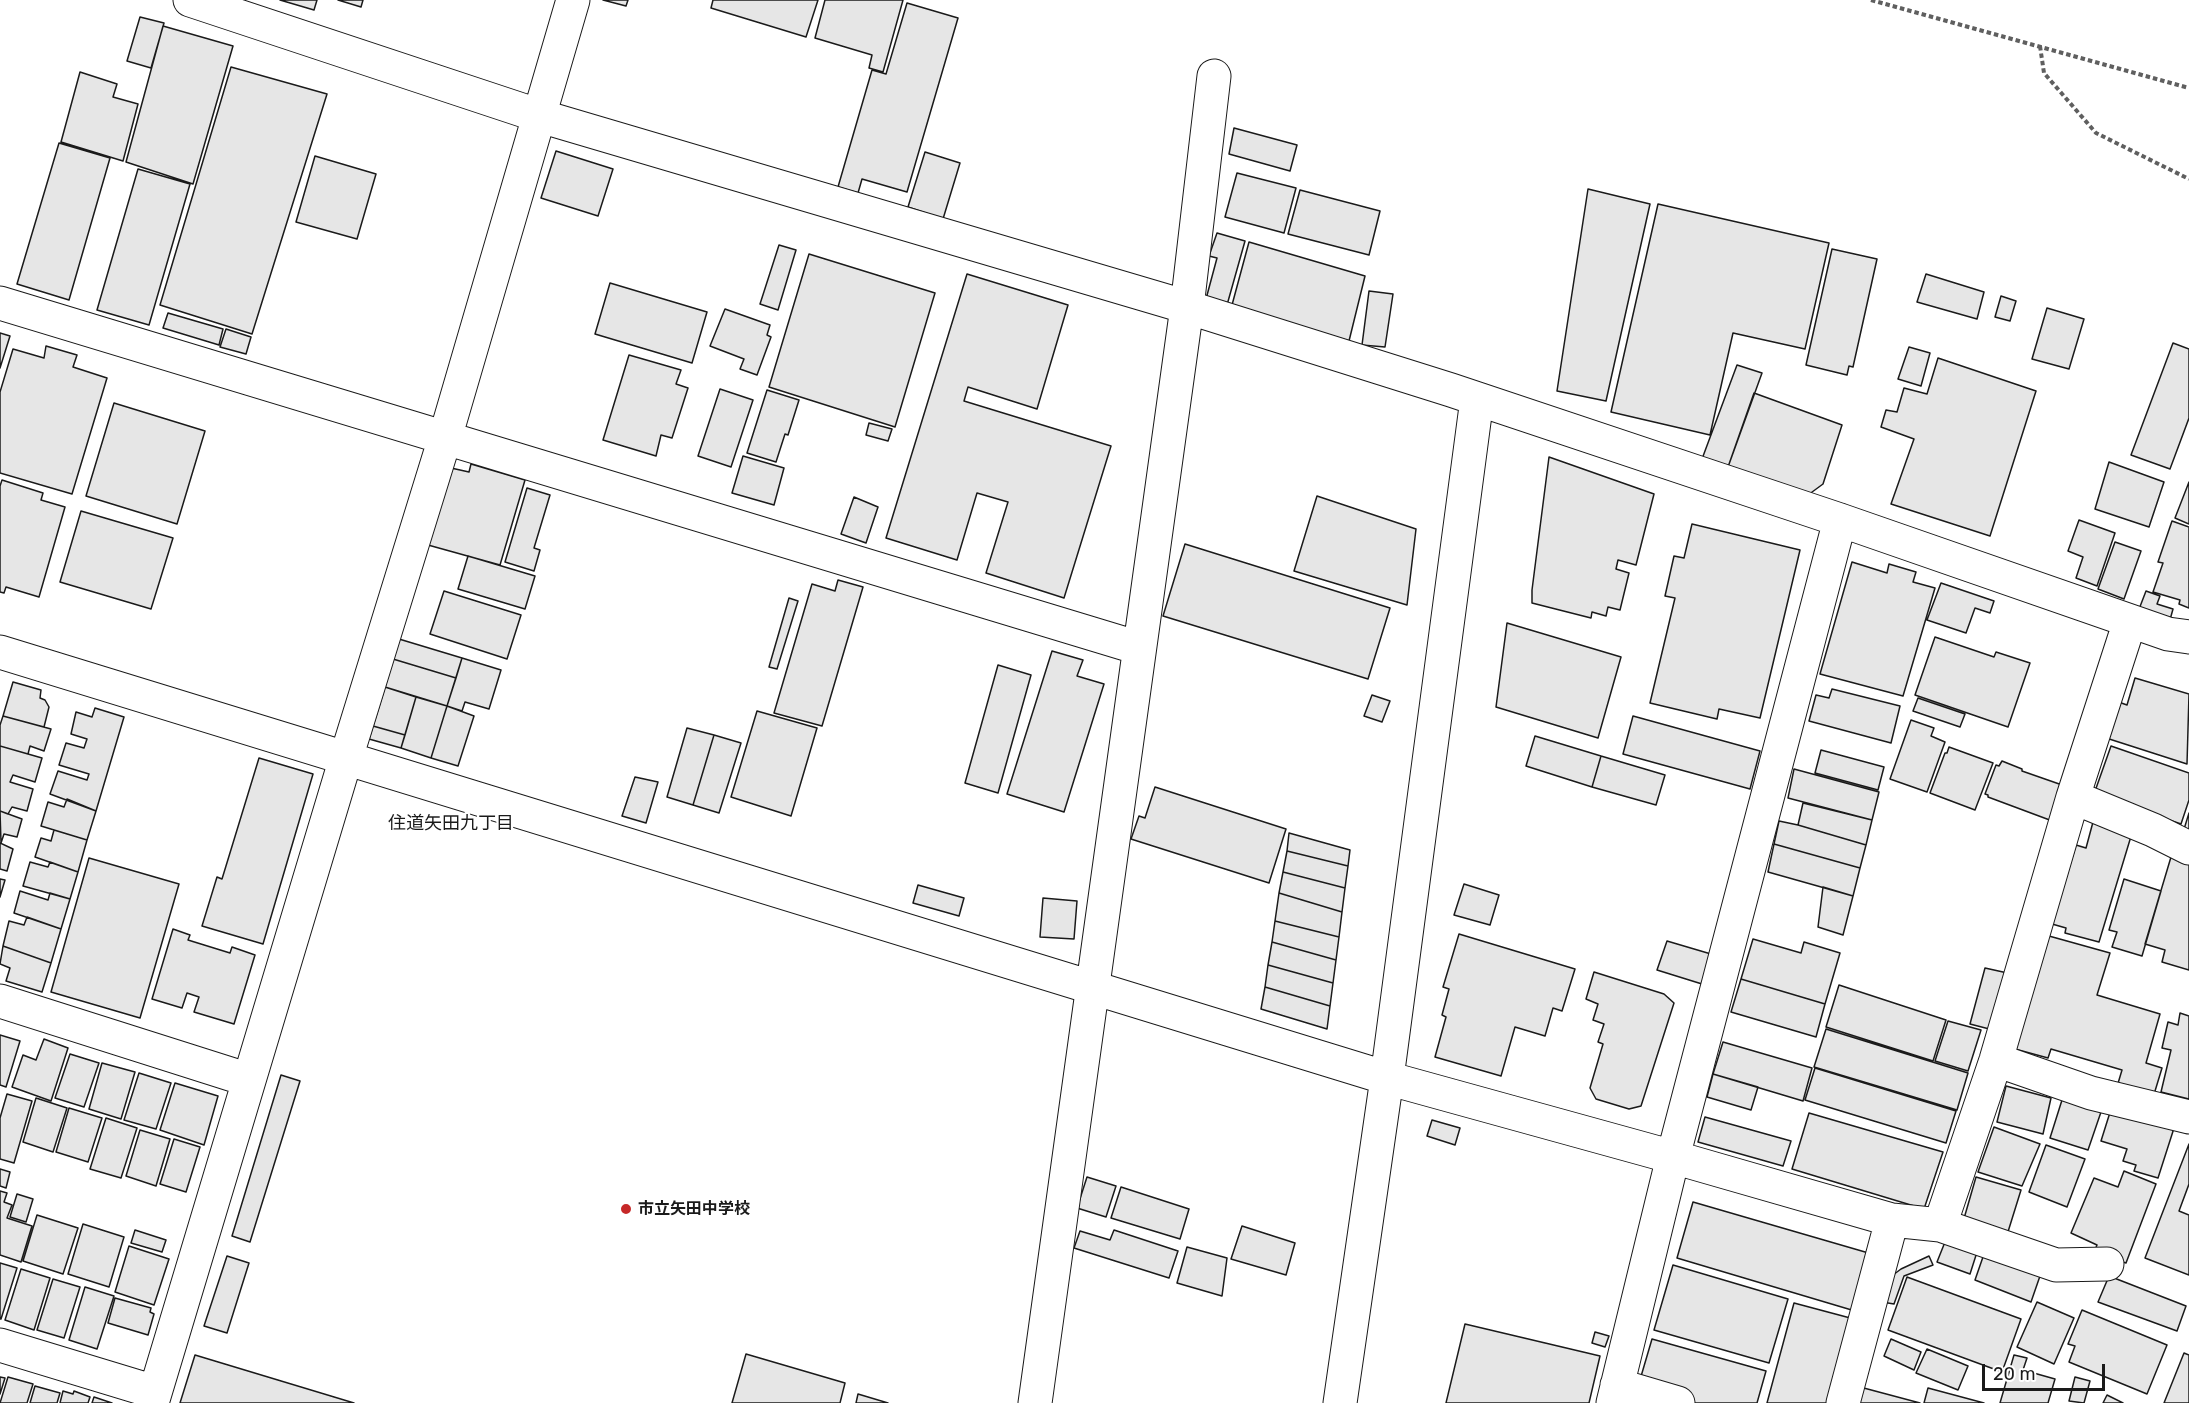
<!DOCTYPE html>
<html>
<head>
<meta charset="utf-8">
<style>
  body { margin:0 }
  #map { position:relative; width:2189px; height:1403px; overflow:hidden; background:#fff; font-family:Rubik,sans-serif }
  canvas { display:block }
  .scale { position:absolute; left:1982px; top:1364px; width:123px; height:27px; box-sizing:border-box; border:3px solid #1a1a1a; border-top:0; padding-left:8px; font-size:18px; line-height:21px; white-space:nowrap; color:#1a1a1a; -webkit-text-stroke:4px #fff; paint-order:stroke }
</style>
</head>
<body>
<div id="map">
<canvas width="2189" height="1403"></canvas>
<div class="scale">20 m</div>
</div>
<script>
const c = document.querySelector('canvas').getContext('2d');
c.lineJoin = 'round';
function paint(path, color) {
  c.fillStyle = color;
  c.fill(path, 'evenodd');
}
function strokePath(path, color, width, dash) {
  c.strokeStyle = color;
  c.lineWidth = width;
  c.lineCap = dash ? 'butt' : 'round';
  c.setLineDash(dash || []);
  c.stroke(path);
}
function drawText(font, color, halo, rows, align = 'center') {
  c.font = font + ' Rubik,"Noto Sans JP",sans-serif';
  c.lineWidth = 4.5;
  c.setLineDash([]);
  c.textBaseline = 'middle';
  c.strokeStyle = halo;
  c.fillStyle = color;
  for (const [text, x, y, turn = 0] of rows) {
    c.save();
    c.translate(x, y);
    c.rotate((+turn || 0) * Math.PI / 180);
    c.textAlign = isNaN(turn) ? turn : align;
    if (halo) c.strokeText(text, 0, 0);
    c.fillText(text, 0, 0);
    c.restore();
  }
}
const building = new Path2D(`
  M280 0H317L314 10Z
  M338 0H363L361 7Z
  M603 0H628L626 6Z
  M713 0H818L806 37 711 8Z
  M825 0H903L883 72 869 68 872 55 815 38Z
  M907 3 958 18 907 192 862 179 858 193 838 187 872 70 886 74Z
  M140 17 164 23 151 68 127 61Z
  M163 26 233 46 193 184 126 162Z
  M231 67 327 94 252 334 160 305Z
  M80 72 117 84 113 97 138 104 123 161 61 142Z
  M1234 128 1297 145 1290 171 1229 154Z
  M59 143 110 158 69 300 17 284Z
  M556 151 613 169 598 216 541 198Z
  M925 152 960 163 943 219 908 207Z
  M315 156 376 174 357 239 296 222Z
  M138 169 190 184 149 325 97 310Z
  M1237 173 1296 188 1284 233 1225 217Z
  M1588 189 1650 204 1606 401 1557 391Z
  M1300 190 1380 211 1369 255 1288 234Z
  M1658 204 1829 243 1805 349 1733 333 1710 435 1611 412Z
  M1217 233 1245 241 1227 305 1206 299 1217 258 1209 256Z
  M1249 242 1365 276 1349 341 1232 305Z
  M779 245 796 250 778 310 760 304Z
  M1832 249 1877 259 1853 367 1849 366 1847 375 1806 365Z
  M809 254 935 293 895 427 769 387Z
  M967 274 1068 305 1037 409 968 387 964 401 1111 446 1064 598 986 573 1008 502 977 493 957 560 886 538Z
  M1926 274 1984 292 1977 319 1917 302Z
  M610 283 707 312 692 363 595 334Z
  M1369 291 1393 294 1385 347 1362 345Z
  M2001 296 2016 301 2010 321 1995 317Z
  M2047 308 2084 319 2069 369 2032 359Z
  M725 309 770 325 767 335 771 337 757 375 740 369 744 359 710 346Z
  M168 313 223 329 219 345 163 328Z
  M226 329 251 337 246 354 220 347Z
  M0 333 10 336 0 368Z
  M2173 343 2189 349V418L2170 469 2131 455Z
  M46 346 77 355 73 367 107 378 72 494 0 473V392L13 349 44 358Z
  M1909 347 1930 353 1921 386 1898 379Z
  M629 355 681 370 676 384 688 388 672 438 661 435 656 456 603 440Z
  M1938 358 2036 391 1990 536 1891 504 1914 439 1881 427 1886 410 1897 412 1904 388 1927 394Z
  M1737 365 1762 373 1728 467 1702 459Z
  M720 389 753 400 731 467 698 456Z
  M767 390 799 400 788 435 785 434 776 462 747 453Z
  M1754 393 1842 425 1823 484 1808 495 1728 467Z
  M114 403 205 431 177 524 86 496Z
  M869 423 892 429 888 441 866 435Z
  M743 456 784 468 774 505 732 493Z
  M1549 457 1654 494 1636 565 1618 560 1616 569 1629 573 1620 610 1608 607 1606 616 1592 612 1591 618 1532 603V590Z
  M2109 462 2164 482 2149 527 2095 509Z
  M471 464 525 480 500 565 428 545 451 468 469 472Z
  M2 480 43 493 41 500 65 507 39 597 6 587 4 593 0 592V486Z
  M2189 482V524L2175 518Z
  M527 488 550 495 534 548 540 550 534 571 505 562Z
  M1317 496 1416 529 1407 605 1294 571Z
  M854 497 878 507 866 543 841 534Z
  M81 511 173 538 151 609 60 582Z
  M2079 520 2115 533 2097 586 2076 578 2083 557 2068 551Z
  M2172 521 2189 527V608L2179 604 2180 600 2153 592 2163 563 2158 562Z
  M1692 524 1800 550 1760 718 1719 709 1717 719 1650 703 1675 598 1665 596 1674 556 1684 558Z
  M2115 542 2141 551 2124 599 2098 589Z
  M1185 544 1390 608 1368 679 1163 616Z
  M468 556 535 576 525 609 458 589Z
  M1852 562 1887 573 1889 564 1916 572 1913 582 1935 588 1903 696 1820 674Z
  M838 580 863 587 822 726 774 713 812 584 835 591Z
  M1941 583 1994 601 1990 613 1975 608 1966 633 1927 620Z
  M444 591 521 615 507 659 430 634Z
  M2146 591 2160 596 2157 604 2173 609 2168 627 2136 617Z
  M789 598 798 601 777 669 769 667Z
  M1507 623 1621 657 1598 738 1496 707Z
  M1935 637 1994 657 1996 652 2030 663 2008 727 1915 695Z
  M399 639 462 658 456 678 393 659Z
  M1052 651 1083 660 1077 676 1104 684 1064 812 1007 794Z
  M462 658 501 670 489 709 465 702 462 711 447 706Z
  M393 659 456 678 447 706 385 687Z
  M998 665 1031 675 998 793 965 783Z
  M2135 678 2189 694 2187 764 2103 737 2113 700 2127 705Z
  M13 682 41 690 40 698 45 700 49 707 44 727 3 716Z
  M385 687 416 697 405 735 373 726Z
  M1832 689 1900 706 1891 743 1809 721 1816 695 1829 698Z
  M1372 695 1390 701 1382 722 1364 716Z
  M416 697 447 706 431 758 401 748Z
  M1918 698 1965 714 1960 727 1913 711Z
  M447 706 474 716 458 766 431 758Z
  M95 708 124 717 96 811 50 794 58 771 87 780 89 774 59 765 66 743 84 748 87 739 71 734 76 712 92 717Z
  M757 711 817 728 791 816 731 797Z
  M3 716 51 729 44 751 30 746 28 754 0 746V725Z
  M1633 716 1760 751 1750 789 1623 754Z
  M1911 720 1934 728 1931 736 1945 742 1927 792 1890 779Z
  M373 726 405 735 401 748 369 739Z
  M687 728 714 735 693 805 667 797Z
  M714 735 741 743 719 813 693 805Z
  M1535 736 1601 756 1592 787 1526 766Z
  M0 746 42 758 35 782 13 775 10 782 33 789 27 811 12 807 8 814 0 811Z
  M2111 746 2189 773V800L2181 824 2094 794Z
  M1949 747 1993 763 1975 810 1930 793 1945 753H1947Z
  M1821 750 1884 767 1878 790 1815 773Z
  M1601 756 1665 775 1656 805 1592 787Z
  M259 758 313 774 263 944 202 926 217 877 222 879Z
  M2002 761 2022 769V771L2065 786 2055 822 1988 797V795L1985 794 1996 765 1999 766Z
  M1794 769 1879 792 1872 820 1788 798Z
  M635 777 658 782 646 823 622 816Z
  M1155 787 1286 829 1269 883 1131 839 1139 816 1145 818Z
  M67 799 96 811 87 840 41 826 48 802 64 807Z
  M1803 803 1872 820 1866 845 1798 825Z
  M0 811 22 819 17 837 4 834 1 843Z
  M2189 813V842L2181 839Z
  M1779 821 1798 825 1866 845 1860 868 1774 844Z
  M2093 822 2132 833 2099 942 2065 933 2066 928 2052 924 2076 845 2086 848Z
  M54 830 87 840 78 872 35 857 41 838 51 841Z
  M1289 833 1350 850 1348 866 1287 851Z
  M0 843 13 849 7 871 0 869Z
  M1774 844 1860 868 1853 896 1768 872Z
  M1287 851 1348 866 1345 888 1283 872Z
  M2171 857 2189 862V970L2162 962 2165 950 2145 944Z
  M89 858 179 884 140 1018 51 992Z
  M30 862 48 867 50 862 78 872 70 899 23 886Z
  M1283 872 1345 888 1342 912 1279 893Z
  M0 879 5 880 0 897Z
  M2124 879 2161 891 2142 956 2112 947 2117 932 2109 930Z
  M1464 884 1499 895 1490 925 1454 915Z
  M918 885 964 898 959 916 913 903Z
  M1823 887 1853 896 1843 935 1818 927Z
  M20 891 48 900 50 893 70 899 61 929 14 913Z
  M1279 893 1342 912 1339 937 1275 921Z
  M1043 898 1077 901 1074 939 1040 937Z
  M27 917 61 929 51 963 3 946 9 921 24 925Z
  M1275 921 1339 937 1336 960 1272 942Z
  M173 929 190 935 188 940 230 953 232 947 255 955 234 1024 194 1012 199 997 187 993 182 1008 152 999Z
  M1459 934 1575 969 1562 1011 1553 1008 1545 1036 1515 1027 1501 1076 1435 1057 1446 1017 1442 1015 1449 989 1443 987Z
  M2049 936 2110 953 2097 995 2160 1014 2146 1063 2162 1068 2152 1101 2116 1090 2122 1070 2051 1049 2048 1058 2015 1049Z
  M1753 939 1801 953 1804 942 1840 953 1825 1004 1741 979Z
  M1667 941 1711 954 1702 984 1657 970Z
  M1272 942 1336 960 1333 983 1268 965Z
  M3 946 51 963 42 992 6 981 10 968 0 964Z
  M1268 965 1333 983 1330 1006 1265 987Z
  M1985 968 2012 974 1997 1031 1970 1024Z
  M1594 972 1664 994 1674 1003 1641 1106 1629 1109 1596 1099 1590 1088 1603 1044 1598 1042 1604 1024 1593 1020 1598 1004 1586 999Z
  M1741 979 1825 1004 1816 1037 1731 1012Z
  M1839 985 1946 1020 1933 1061 1826 1027Z
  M1265 987 1330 1006 1327 1029 1261 1009Z
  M2180 1013 2189 1016V1099L2161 1092 2171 1050 2162 1048 2168 1022 2178 1025Z
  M1948 1021 1981 1030 1968 1071 1935 1061Z
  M1826 1029 1968 1073 1957 1110 1814 1067Z
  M0 1035 20 1041 6 1087 0 1085Z
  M44 1039 68 1048 51 1101 12 1087 23 1055 36 1060Z
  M1723 1042 1812 1068 1803 1101 1713 1074Z
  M70 1054 99 1063 84 1107 55 1098Z
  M102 1063 135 1072 121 1119 89 1109Z
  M1815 1068 1956 1111 1946 1143 1805 1100Z
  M139 1073 171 1083 156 1129 124 1120Z
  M1713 1074 1758 1087 1751 1110 1707 1097Z
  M281 1075 300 1081 250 1242 232 1236Z
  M175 1083 218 1096 204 1145 160 1130Z
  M2006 1086 2051 1098 2043 1134 1997 1122Z
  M7 1094 32 1101 14 1163 0 1159V1118Z
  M36 1098 67 1108 53 1152 23 1142Z
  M2062 1100 2101 1112 2088 1150 2050 1138Z
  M2112 1106 2175 1125 2158 1178 2134 1171 2136 1165 2123 1161 2127 1149 2101 1141Z
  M69 1108 102 1118 88 1162 56 1152Z
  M1809 1113 1943 1152 1924 1209 1792 1169Z
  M1705 1117 1791 1141 1783 1166 1698 1142Z
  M106 1118 137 1128 121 1178 90 1169Z
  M1432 1120 1460 1128 1455 1145 1427 1136Z
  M1994 1127 2040 1144 2022 1186 1978 1172Z
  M140 1130 170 1139 156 1186 126 1176Z
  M174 1139 200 1147 186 1192 160 1184Z
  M2189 1144V1184L2179 1211 2189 1215V1275L2145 1258Z
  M2046 1145 2085 1159 2067 1207 2029 1192Z
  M0 1169 10 1172 6 1188 0 1186Z
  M2124 1171 2156 1184 2126 1263 2094 1252 2097 1245 2071 1233 2094 1178 2118 1187Z
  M1087 1177 1116 1186 1106 1217 1077 1208Z
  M1976 1177 2021 1190 2007 1235 1963 1222Z
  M1121 1187 1189 1209 1180 1239 1111 1218Z
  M0 1191 7 1193 4 1202 12 1205 7 1218 32 1226 21 1262 0 1255Z
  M17 1194 33 1199 26 1222 10 1217Z
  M1693 1202 1872 1254 1855 1311 1677 1258Z
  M37 1215 78 1228 63 1274 23 1261Z
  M83 1224 124 1237 109 1287 68 1274Z
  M1242 1226 1295 1243 1286 1275 1231 1259Z
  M135 1230 166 1240 162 1252 131 1243Z
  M1114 1230 1178 1251 1169 1278 1074 1248 1080 1231 1110 1240Z
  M1947 1237 1978 1249 1970 1274 1937 1262Z
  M129 1246 169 1259 154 1305 115 1292Z
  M1187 1247 1227 1258 1222 1296 1177 1283Z
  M1984 1254 2040 1276 2031 1302 1975 1280Z
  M227 1256 249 1263 227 1333 204 1326Z
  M1929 1256 1933 1265 1904 1276 1894 1304 1882 1302 1889 1278 1901 1269Z
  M0 1263 17 1268 1 1319H0Z
  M1673 1265 1788 1299 1769 1363 1654 1330Z
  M21 1269 50 1278 34 1330 5 1320Z
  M2109 1276 2186 1306 2177 1331 2098 1302Z
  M1907 1277 2021 1319 2002 1372 1888 1330Z
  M53 1279 80 1287 64 1338 37 1330Z
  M85 1287 114 1296 97 1349 69 1340Z
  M115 1298 151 1308 150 1312 154 1314 148 1335 108 1323Z
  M2037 1302 2074 1318 2054 1364 2017 1347Z
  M1794 1303 1854 1319 1832 1403H1767Z
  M2082 1310 2167 1345 2147 1394 2069 1362 2075 1346 2068 1344Z
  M1465 1324 1600 1356 1589 1403H1446Z
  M1595 1332 1609 1336 1605 1347 1592 1343Z
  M1652 1339 1766 1371 1757 1403H1683L1637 1390Z
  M1891 1339 1921 1352 1914 1370 1884 1356Z
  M1927 1349 1968 1366 1958 1390 1916 1373Z
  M2184 1353 2189 1355V1403H2164Z
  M746 1354 845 1383 840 1403H732Z
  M195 1355 354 1403H180Z
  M2014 1355 2027 1358 2023 1370 2055 1379 2048 1403H2000Z
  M0 1377 5 1378 0 1394Z
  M8 1377 33 1384 27 1403H0Z
  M2075 1377 2090 1381 2084 1403 2069 1401Z
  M35 1386 60 1393 57 1403H30Z
  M1860 1387 1920 1403H1856Z
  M1928 1388 1984 1403H1924Z
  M63 1391 73 1394 74 1391 90 1397 88 1403H60Z
  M858 1394 888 1403H856Z
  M2107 1395 2123 1403H2103Z
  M94 1397 112 1403H92Z`);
paint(building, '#e6e6e6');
strokePath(building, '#1a1a1a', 1.5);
const minor = new Path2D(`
  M190 0 540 116 1187 307 1451 390 1840 520 2168 634 2189 637
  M0 303 1139 648
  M0 652 1387 1078 1673 1157 1892 1220 1940 1225 1996 1060 2073 797 2130 621
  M2073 797 2153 830 2189 848
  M0 1001 249 1080
  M1996 1060 2091 1093 2189 1117
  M1940 1225 2056 1265 2107 1264
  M0 1345 155 1392
  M1617 1385 1678 1403
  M152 1403 346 758 445 438 573 0
  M1035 1403 1187 307 1214 76
  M1340 1403 1387 1078 1477 399
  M1613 1403 1673 1157 1840 520
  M1843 1403 1892 1220`);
strokePath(minor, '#1a1a1a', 35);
strokePath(new Path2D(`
  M1871 0 2189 88
  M2040 46 2044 73 2096 133 2189 179`), '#5f5f5f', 4, [4.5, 3]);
strokePath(minor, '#fff', 33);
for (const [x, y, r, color] of [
  [626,1209,6,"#c62828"]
]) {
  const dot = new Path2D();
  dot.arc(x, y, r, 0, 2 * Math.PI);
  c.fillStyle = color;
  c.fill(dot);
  strokePath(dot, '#fff', 2);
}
drawText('bold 16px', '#1a1a1a', '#fff', [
  ["市立矢田中学校",638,1209]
], 'left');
drawText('18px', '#1a1a1a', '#fff', [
  ["住道矢田九丁目",451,824]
]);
</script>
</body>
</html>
